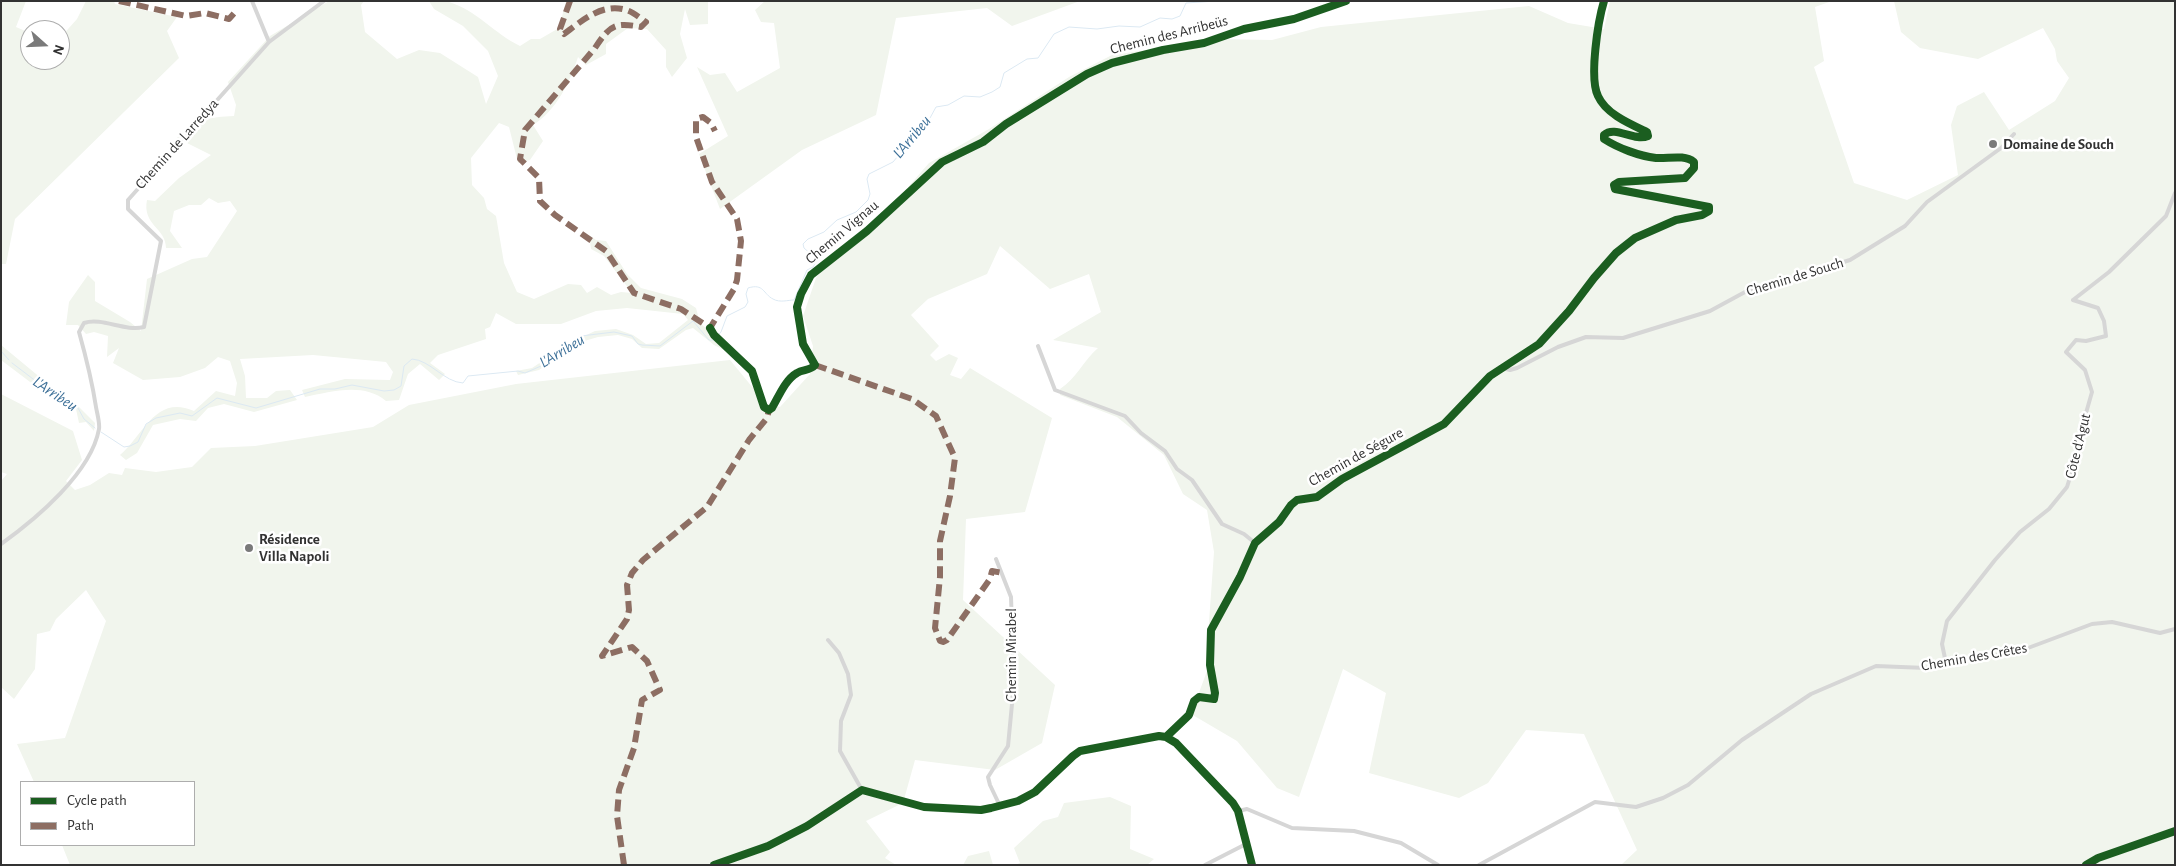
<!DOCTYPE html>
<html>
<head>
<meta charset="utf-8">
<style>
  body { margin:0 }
  #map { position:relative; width:2176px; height:866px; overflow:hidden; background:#fff; font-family:"Alegreya Sans",sans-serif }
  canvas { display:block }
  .frame { position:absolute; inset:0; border:2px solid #323232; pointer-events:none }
  .legend { position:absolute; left:20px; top:781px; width:175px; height:65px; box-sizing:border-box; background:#fff; border:1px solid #adadad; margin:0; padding:6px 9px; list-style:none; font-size:15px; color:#323232 }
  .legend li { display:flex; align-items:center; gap:10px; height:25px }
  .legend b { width:25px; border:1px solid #adadad }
  .north { position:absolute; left:20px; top:20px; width:50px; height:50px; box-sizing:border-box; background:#fff; border:1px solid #adadad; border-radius:50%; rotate:110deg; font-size:14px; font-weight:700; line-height:20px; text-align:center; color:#323232 }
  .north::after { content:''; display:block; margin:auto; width:18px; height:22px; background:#7a7a7a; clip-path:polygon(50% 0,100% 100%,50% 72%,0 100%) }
</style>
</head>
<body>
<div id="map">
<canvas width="2176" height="866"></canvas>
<div class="frame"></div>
<ul class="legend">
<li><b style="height:6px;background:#1b5e20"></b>Cycle path</li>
<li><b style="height:6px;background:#8d6e63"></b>Path</li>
</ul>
<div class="north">N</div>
</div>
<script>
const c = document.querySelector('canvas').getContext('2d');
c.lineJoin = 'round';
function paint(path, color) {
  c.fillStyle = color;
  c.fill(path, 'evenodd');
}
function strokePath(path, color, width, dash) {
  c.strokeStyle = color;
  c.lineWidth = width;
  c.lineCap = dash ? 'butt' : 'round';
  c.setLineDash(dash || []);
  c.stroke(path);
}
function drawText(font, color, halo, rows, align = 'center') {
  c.font = font + ' "Alegreya Sans",sans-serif';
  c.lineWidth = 5;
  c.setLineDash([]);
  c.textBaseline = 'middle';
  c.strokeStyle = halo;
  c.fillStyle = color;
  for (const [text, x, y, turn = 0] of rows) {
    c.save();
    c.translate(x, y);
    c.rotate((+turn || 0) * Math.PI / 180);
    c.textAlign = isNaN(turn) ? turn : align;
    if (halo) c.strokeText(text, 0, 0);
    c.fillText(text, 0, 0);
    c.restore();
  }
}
paint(new Path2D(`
  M1 1H26L16 27 30 33V60H60V38L77 19 86 1H114L115 4 177 17 167 31 179 58 15 219 6 264H1Z
  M329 1H364L361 5 365 32 397 59 419 50 440 53 478 77 486 104 498 76 488 51 463 26 434 9 429 1C435 1 443 0 449 2 476 10 495 34 520 46L531 39H540L559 28 566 1H708V24L690 25 685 9 680 34 687 58 672 77 666 67V50L647 29 628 28 606 44V54L586 65 578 57C570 82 556 111 533 125L543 141 530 160 518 163 509 127 499 123 471 158 472 185 484 198 487 209 496 216 504 263 517 292 534 299 568 284 581 285 587 293 597 287 611 295 621 292 632 293 604 256 591 249 589 235 596 240 606 241 627 274 641 288 682 299 696 308 700 323 725 346 724 350 714 345 693 328 686 330 659 349 642 348 632 339 618 335 598 337 581 342 569 353 549 363 539 370 518 375 516 371 532 368 547 358 563 351 578 339 595 331 616 329 633 335 646 344 659 343 688 320 683 314 627 308 596 311 561 324H516L496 313 490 327 485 329 486 339 438 355 430 363 445 374 439 380 420 364 408 374 399 400 386 401C363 382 331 392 305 397L302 390 345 379 390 380 393 372 386 362 313 355 240 359 245 376 246 398H267L276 391 290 390 297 400 254 412 224 404 208 408 196 421 180 419 153 425 137 453 126 460 120 455C144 434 156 394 194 411L216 391 235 396 237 383 230 361 218 357 205 368 180 377 143 380 113 363 119 348 107 357 108 336 94 332 86 334 78 325H66L69 302 88 275 95 282V301L130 322 141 331 147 279 192 259 207 257 237 211 230 201 218 203 209 198 201 205H189L174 211 170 231 182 248H166C166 228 142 225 147 200L155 201 179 178 211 155 177 138C194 119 210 117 234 116L236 105 228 82 270 36Z
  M765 1H1080L1012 26 987 8 896 18 876 115 802 150 720 209 699 154 728 136 697 67 710 75 725 73 737 92 780 68 774 23 761 22 755 10Z
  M1610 1H1832L1815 7 1824 61 1814 67 1854 183 1907 200 1958 175 1951 125 1957 106 1984 92 2009 130 2055 101 2069 78 2057 61 2055 49 2043 28 1978 59 1920 48 1901 32 1894 1H2175V865H1621L1637 850 1584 734 1526 730 1488 783 1459 798 1369 773 1386 693 1343 669 1299 797 1277 788 1237 741 1191 714 1210 663 1208 636 1214 552 1207 510 1183 494 1164 455 1117 417 1060 395V389C1076 379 1084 360 1098 348L1053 340 1101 312 1089 274 1050 289 1000 246 987 274 928 299 911 315 939 346 930 355 936 361 949 354 958 358 950 375 961 379 970 368 1052 418 1025 512 966 519 963 600 1055 685 1042 743 995 770 915 760 903 803 866 821 890 852 885 858 896 865H70L62 845H194V782H34L17 744 65 738 106 621 86 590 56 619 50 631 37 634 35 669 14 699 1 687V481L7 474 1 472V394L73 431 82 460 66 481 75 490 90 485 109 473 122 475 125 468 156 472 192 467 211 448 255 446 373 427 409 405 516 384 730 360 767 405 780 407 810 374 813 346 803 316 816 278 828 262 902 194 929 163 989 129 1069 77 1112 55 1223 39 1272 40 1321 27 1529 6 1568 23 1604 29Z
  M1 345 59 393 78 406 95 423 94 431 86 422 79 423 76 409 38 388 1 360Z
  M1110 797 1131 806 1130 849 1154 859 1147 865H1015L1020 863 1014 848 1043 821 1058 817 1064 803Z
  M989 851 993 865H963L968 856Z`), '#f1f5ed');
strokePath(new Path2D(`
  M1 351 9 360
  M12 363 41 385 58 401 78 408 84 419 95 428
  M101 432 124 447 130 446 138 442 146 424 156 418 180 413 192 416 217 398 256 408 320 389H335L352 385 384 391 394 390 401 386 404 366 412 359C430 360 444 382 463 383L468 376 518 371 525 373 541 366 552 357 566 353 581 336 614 332 632 336 638 344 642 345 660 346 693 321 709 340H714L721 332 727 316 745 307 748 302 746 294 748 288C764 283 763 294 773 299 780 303 788 300 794 300L807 270 813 267 816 262 813 256 804 248 803 244 808 239 824 232 837 220 856 212 868 200 870 194 867 179 869 174 893 162 930 118 936 107 948 105 964 96 980 97 992 92 1000 87 1004 73 1027 59 1038 58 1054 34 1069 27 1097 29 1119 26 1140 27 1160 18 1172 19 1180 16 1186 3 1216 1`), '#dce9f3', 1);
strokePath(new Path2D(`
  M252 1 269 42
  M2073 300 2109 272 2166 216 2175 193
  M710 328 714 335 752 371 764 407 769 410 772 408C779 396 785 380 797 373 803 369 810 371 815 365L803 344 797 307 801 294 811 275 867 231 942 162 983 142 1006 124 1087 74 1112 63 1163 50 1204 43 1244 29 1294 19 1346 1
  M1038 346 1055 390 1125 416 1141 433 1165 451 1177 469 1192 480 1222 524 1244 534 1255 543
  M1502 368 1510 370 1517 368 1558 347 1586 337 1623 338 1710 311 1745 292 1850 260 1905 226 1927 202 2001 148 2014 134
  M1 544C36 519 91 473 99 429 100 423 97 413 96 407 92 381 86 357 79 332L84 323C102 317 125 332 144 327L161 241 128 209V200L269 42 324 1
  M996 559 1011 597 1014 683 1008 746 988 777 990 785 1000 806
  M828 640 839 653 848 674 851 695 841 721 840 751 862 790
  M1946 663 1942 644 1947 621 1995 560 2020 532 2049 509 2067 487 2077 455 2084 420 2092 392 2085 370 2066 352 2076 340 2086 341 2106 336 2104 321 2098 308 2073 300
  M1166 737 1189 715 1194 701 1199 697 1214 699 1215 693 1210 665 1211 630 1240 577 1255 543 1279 522 1291 505 1297 500 1317 497 1342 479 1444 424 1490 376 1539 344 1569 311 1594 278 1616 253 1635 238 1676 220 1702 215 1709 211V207L1615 189 1614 185 1619 182 1685 178 1694 168V162C1684 154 1668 159 1656 158 1639 156 1618 148 1604 139V135C1615 125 1634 142 1648 136L1647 132C1630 124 1606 114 1598 96 1589 78 1598 21 1604 1
  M1238 811 1247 809 1292 828 1354 831 1401 843 1438 865
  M1205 865 1246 844
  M1479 865 1595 802 1636 807 1663 798 1688 785 1742 740 1811 694 1876 666 1926 668 2020 651 2092 624 2112 622 2160 633 2175 629`), '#d6d6d6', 4);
strokePath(new Path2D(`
  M714 865 768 846 807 826 862 790 924 807 981 810 991 808 1018 801 1035 792 1073 756 1080 751 1159 736 1166 737 1176 743 1233 803 1238 811 1252 865`), '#cfcfcf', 5.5);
strokePath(new Path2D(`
  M2086 865 2098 858 2175 831`), '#c9c9c9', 6);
strokePath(new Path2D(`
  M119 1 186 16 205 13 229 19 237 10
  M570 1 560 29 564 34C583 20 604 1 629 11 634 13 640 18 646 22L641 27C615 22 610 25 595 48L525 130 520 159 539 178 540 201 555 215 606 251 634 293 681 309 710 328 734 289 737 280 741 241 737 219 712 182 696 137V119L703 117 711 123 715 131
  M815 365 912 399 936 416 955 458 950 496 940 541V577L935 628 940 641 943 642 947 640 990 579 992 571 1003 573
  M624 865 617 816 619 790 634 748 642 700 660 690 647 661 632 647 602 656 627 619 629 610 627 585 632 573 643 560 707 507 749 440 767 418 769 410`), '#8d6e63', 6, [12, 6]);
strokePath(new Path2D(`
  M710 328 714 335 752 371 764 407 769 410 772 408C779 396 785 380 797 373 803 369 810 371 815 365L803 344 797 307 801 294 811 275 867 231 942 162 983 142 1006 124 1087 74 1112 63 1163 50 1204 43 1244 29 1294 19 1346 1
  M1166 737 1189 715 1194 701 1199 697 1214 699 1215 693 1210 665 1211 630 1240 577 1255 543 1279 522 1291 505 1297 500 1317 497 1342 479 1444 424 1490 376 1539 344 1569 311 1594 278 1616 253 1635 238 1676 220 1702 215 1709 211V207L1615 189 1614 185 1619 182 1685 178 1694 168V162C1684 154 1668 159 1656 158 1639 156 1618 148 1604 139V135C1615 125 1634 142 1648 136L1647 132C1630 124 1606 114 1598 96 1589 78 1598 21 1604 1
  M714 865 768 846 807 826 862 790 924 807 981 810 991 808 1018 801 1035 792 1073 756 1080 751 1159 736 1166 737 1176 743 1233 803 1238 811 1252 865
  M2086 865 2098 858 2175 831`), '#1b5e20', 8);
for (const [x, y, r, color] of [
  [1993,144,5,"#7a7a7a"],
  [249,548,5,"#7a7a7a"]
]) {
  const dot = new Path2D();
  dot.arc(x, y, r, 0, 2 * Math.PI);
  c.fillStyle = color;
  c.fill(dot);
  strokePath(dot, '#fff', 2);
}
drawText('15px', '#323232', '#fff', [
  ["Chemin des Arribeüs",1169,35,-14],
  ["Chemin de Larredya",177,144,-48],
  ["Chemin Vignau",842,232,-40],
  ["Chemin de Souch",1795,277,-17],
  ["Côte d'Agut",2078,446,-76],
  ["Chemin de Ségure",1356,457,-29],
  ["Chemin Mirabel",1011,655,-90],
  ["Chemin des Crêtes",1974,657,-10]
]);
drawText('bold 15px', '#323232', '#fff', [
  ["Domaine de Souch",2003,144],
  ["Résidence",259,539],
  ["Villa Napoli",259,556]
], 'left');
drawText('italic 16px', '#3d7098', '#fff', [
  ["L'Arribeu",912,137,-50],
  ["L'Arribeu",562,351,-31],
  ["L'Arribeu",55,394,34]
]);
</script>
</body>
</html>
